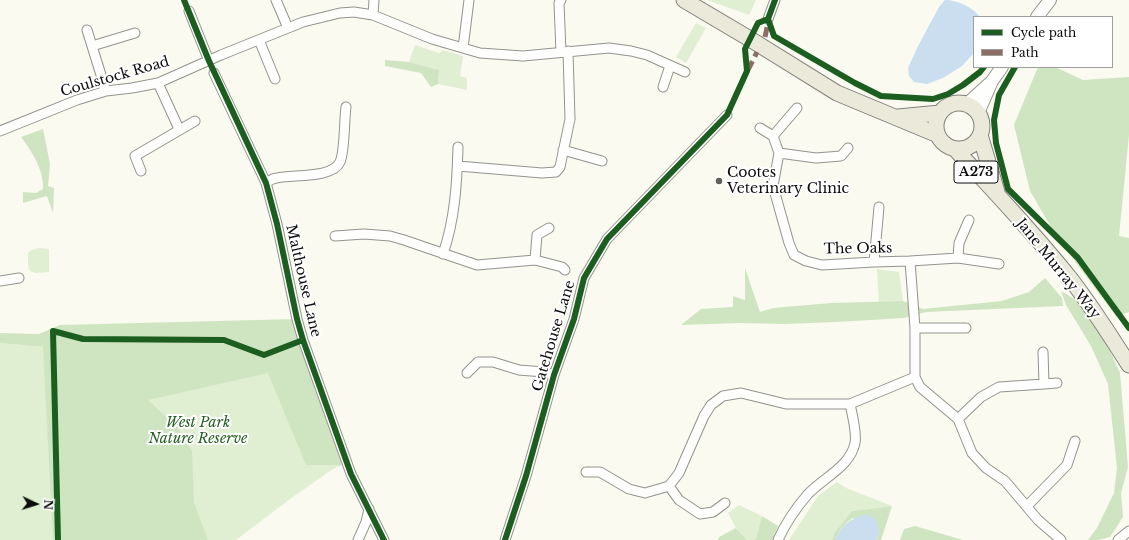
<!DOCTYPE html>
<html>
<head>
<meta charset="utf-8">
<style>
  body { margin:0 }
  #map { position:relative; width:1129px; height:540px; overflow:hidden; background:#fafaf0; font-family:"Libre Baskerville",serif }
  canvas { display:block }
  .legend { position:absolute; left:973px; top:16px; width:140px; height:52px; box-sizing:border-box; background:#fff; border:1px solid #9e9e9e; margin:0; padding:5px 7px; list-style:none; font-size:12px; color:#0c0c0c }
  .legend li { display:flex; align-items:center; gap:8px; height:20px }
  .legend b { width:20px; border:1px solid #9e9e9e }
  .north { position:absolute; left:16px; top:484px; width:40px; height:40px; -webkit-text-stroke:3px #fff; paint-order:stroke; rotate:94deg; font-size:11px; font-weight:700; line-height:16px; text-align:center; color:#0c0c0c }
  .north::after { content:''; display:block; margin:auto; width:14px; height:18px; background:#0c0c0c; clip-path:polygon(50% 0,100% 100%,50% 72%,0 100%) }
</style>
</head>
<body>
<div id="map">
<canvas width="1129" height="540"></canvas>
<ul class="legend">
<li><b style="height:5px;background:#1b5e20"></b>Cycle path</li>
<li><b style="height:5px;background:#8d6e63"></b>Path</li>
</ul>
<div class="north">N</div>
</div>
<script>
const c = document.querySelector('canvas').getContext('2d');
c.lineJoin = 'round';
function paint(path, color) {
  c.fillStyle = color;
  c.fill(path, 'evenodd');
}
function strokePath(path, color, width, dash) {
  c.strokeStyle = color;
  c.lineWidth = width;
  c.lineCap = dash ? 'butt' : 'round';
  c.setLineDash(dash || []);
  c.stroke(path);
}
function drawText(font, color, halo, rows, align = 'center') {
  c.font = font + ' "Libre Baskerville",serif';
  c.lineWidth = 4;
  c.setLineDash([]);
  c.textBaseline = 'middle';
  c.strokeStyle = halo;
  c.fillStyle = color;
  for (const [text, x, y, turn = 0] of rows) {
    c.save();
    c.translate(x, y);
    c.rotate((+turn || 0) * Math.PI / 180);
    c.textAlign = isNaN(turn) ? turn : align;
    if (halo) c.strokeText(text, 0, 0);
    c.fillText(text, 0, 0);
    c.restore();
  }
}
paint(new Path2D(`
  M707 0H756L749 15Z
  M696 23 706 28 686 63 676 57Z
  M415 45 439 53 443 50 463 56 460 76 467 78V90L438 84 439 70 409 62Z
  M39 248 49 249V272L35 273 30 271 28 266V253L32 250Z
  M877 269 899 272 903 301 879 302Z
  M303 340 342 465 333 469 290 499 236 540H0V343L43 347Z
  M837 482 846 488 892 506 852 511 835 532 832 540H789L818 496Z
  M739 505 762 516 756 540H747L736 528 728 513Z`), '#e0eed2');
paint(new Path2D(`
  M385 60 409 62 439 70 438 84 431 87 421 73 385 66Z
  M1038 67H1055L1083 80 1129 77V135L1119 236 1129 238V312L1116 316 1058 239 1030 191 1014 125Z
  M43 129 50 164 48 186 54 188 53 213 47 196 23 203V192L36 193 43 189C44 170 32 152 21 137Z
  M745 268 760 312 773 308 831 303 903 301 923 309 1002 301 1029 292 1045 278 1062 298 1063 306 926 312 904 318 836 322 785 324 739 323 681 325 701 309 733 307V296L745 300Z
  M1061 291 1083 304 1106 342 1120 373 1128 467 1121 493 1123 517 1110 537 1098 540H1088L1097 528 1114 493 1117 468 1108 384 1091 346 1066 305Z
  M297 319 342 465H306L268 373 148 400 178 428 192 451 194 503 208 540H53L43 347 0 343V333L39 334 60 325Z
  M892 506 881 540H876L879 532 853 518C844 524 839 530 835 540H832L835 532 852 511Z
  M762 516 778 526 772 540H753L756 539Z
  M915 526 963 540H900L904 529Z
  M736 528 747 540H718L719 537Z`), '#cfe5c1');
paint(new Path2D(`
  M945 0C957 0 973 7 980 17H974V53L962 66 943 78 927 84 914 82 909 76 908 68 918 46 939 7Z
  M864 515 871 516 877 521 879 532 876 540H835C841 526 849 519 864 515Z`), '#cadef0');
const minor = new Path2D(`
  M276 0 288 28
  M189 11 209 61
  M373 15 374 0
  M768 19 775 0
  M87 30 106 91
  M259 40 275 79
  M92 46 135 33
  M463 48 469 0
  M561 52 559 3 561 0
  M214 73 266 183 277 224 297 319 303 340 351 474 384 540
  M158 83 179 129
  M663 87 670 66
  M760 128 773 136 779 153 773 186 789 243 794 255 806 261 822 265 874 262 910 261 958 258 999 264
  M0 131 77 100 106 91 132 88 158 83 221 55 303 22 340 13 354 12 373 15 432 39 480 53 523 56 609 48 631 51 647 55 685 72
  M773 136 797 108
  M563 150 602 161
  M779 153 816 158 841 156 848 148
  M458 166 542 173 556 172 560 167 570 119 568 51
  M141 171 135 156 195 121
  M266 183C269 181 273 178 277 178 292 174 332 179 340 162 345 151 344 121 346 107
  M335 236 364 234 390 236 404 240 477 265 535 260 562 267 565 270
  M443 254C455 219 457 183 458 147
  M958 258 959 243 969 220
  M535 260 537 235 549 228
  M874 262 879 207
  M0 281 19 278
  M915 328H966
  M467 373 478 362H493L519 370 544 372 554 375
  M915 377 920 387 958 419 972 453 986 468 1005 481 1038 520 1061 540
  M1044 384 1057 383
  M958 419 981 397 999 387 1044 384 1043 352
  M586 472H600L629 489 645 493 669 486 679 500 700 514 713 512 725 503
  M669 486 679 473 704 416 711 405 723 396 741 393 786 404H850
  M1027 506 1067 465 1075 441
  M358 540 366 522 369 509
  M505 540 526 476 554 375 574 319 584 278 607 239 727 115
  M778 540C785 524 796 508 808 494 824 477 850 467 855 443 857 434 852 413 850 404L915 377V328L910 261
  M1118 540 1129 531`);
const tertiary = new Path2D(`
  M1037 17 1050 0
  M966 105 989 84
  M978 113 992 81 1002 67`);
const primary = new Path2D(`
  M684 0 750 39 837 93 938 135
  M936 126a23 23 0 1 1 46 0a23 23 0 1 1-46 0Z
  M898 117 940 113
  M980 135 997 192
  M955 149C994 191 1033 232 1069 277 1091 305 1110 335 1129 365`);
strokePath(minor, '#93938f', 11);
strokePath(tertiary, '#93938f', 14);
strokePath(primary, '#80807c', 17);
strokePath(minor, '#fefefd', 9);
strokePath(tertiary, '#fefefd', 12);
strokePath(primary, '#eae9da', 15);
strokePath(new Path2D(`
  M765 37 768 23
  M748 70 757 52`), '#8d6e63', 5, [10, 5]);
strokePath(new Path2D(`
  M184 0 209 61 266 183 277 224 297 319 303 340 351 474 384 540
  M768 19 774 36 855 83 881 96 933 99 948 94 963 85 980 72 984 67
  M1015 67 999 95 994 120 996 143 1008 189 1078 258 1129 328
  M58 540 53 331 83 339 224 340 264 355 303 340
  M505 540 526 476 554 375 574 319 584 278 607 239 727 115 747 71 745 49 758 23 768 19 775 0`), '#1b5e20', 6);
for (const [x, y, r, color] of [
  [719,181,4,"#5f5f5c"]
]) {
  const dot = new Path2D();
  dot.arc(x, y, r, 0, 2 * Math.PI);
  c.fillStyle = color;
  c.fill(dot);
  strokePath(dot, '#fff', 1.5);
}
for (const [x, y, w] of [
  [976,172,44]
]) {
  const box = new Path2D();
  box.roundRect(x - w / 2, y - 11, w, 22, 3);
  c.fillStyle = '#fff';
  c.fill(box);
  strokePath(box, '#0c0c0c', 1);
}
drawText('bold 13px', '#0c0c0c', null, [
  ["A273",976,172]
]);
drawText('14px', '#0c0c0c', '#fff', [
  ["Coulstock Road",115,77,-16],
  ["The Oaks",858,249,-1],
  ["Jane Murray Way",1058,269,51],
  ["Malthouse Lane",303,281,77],
  ["Gatehouse Lane",554,336,-73]
]);
drawText('14px', '#0c0c0c', '#fff', [
  ["Cootes",727,173],
  ["Veterinary Clinic",727,189]
], 'left');
drawText('italic 14px', '#265e22', '#fff', [
  ["West Park",198,423],
  ["Nature Reserve",198,439]
]);
</script>
</body>
</html>
